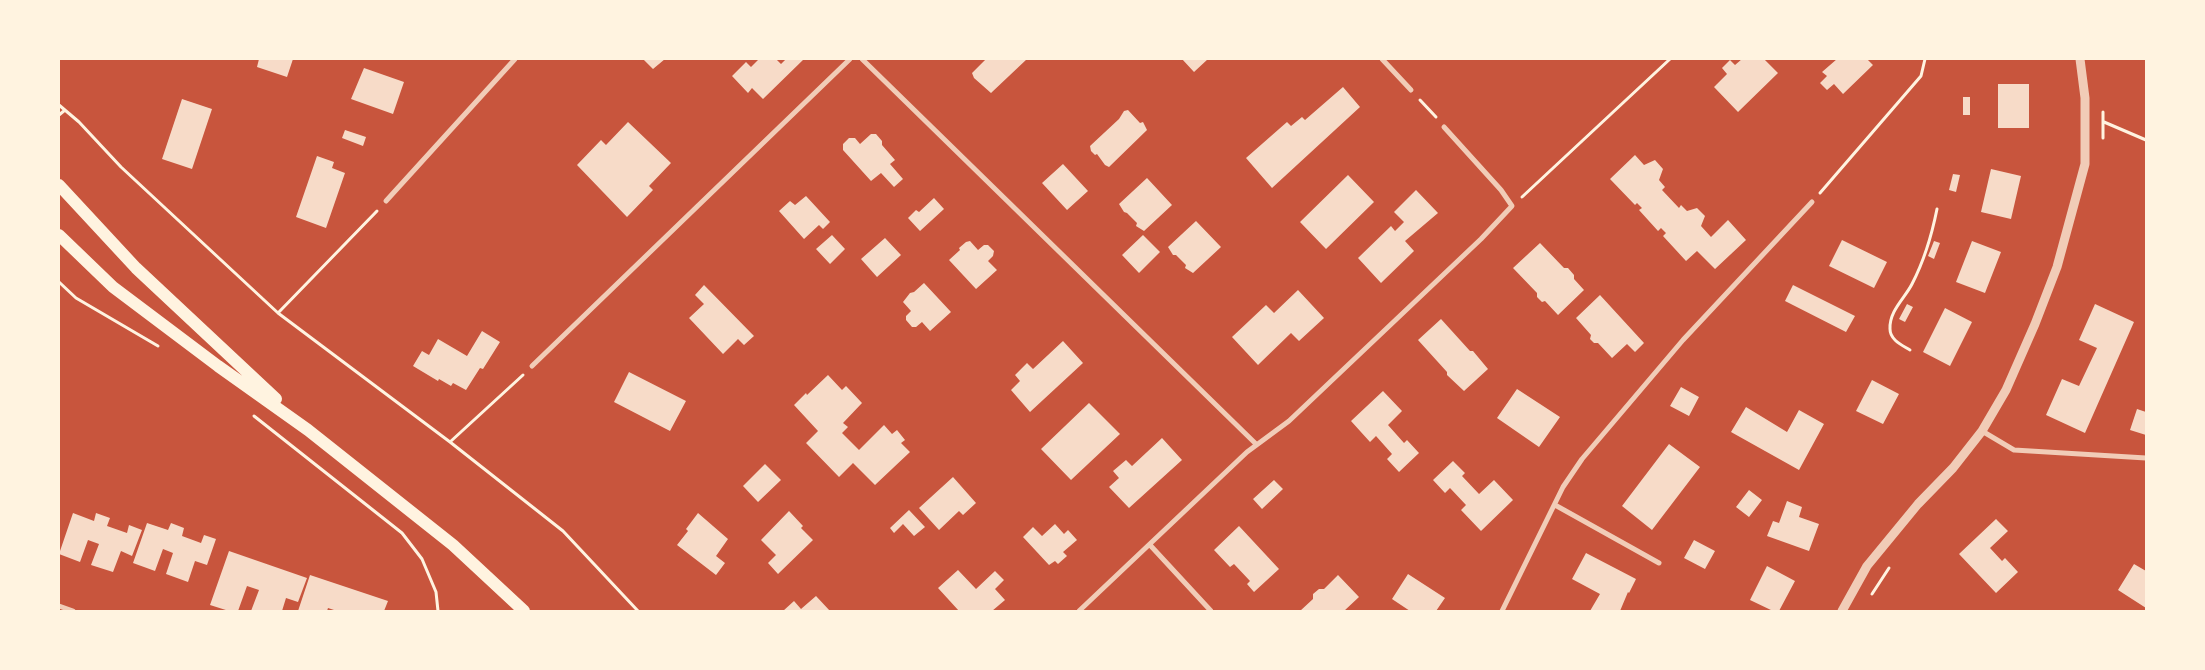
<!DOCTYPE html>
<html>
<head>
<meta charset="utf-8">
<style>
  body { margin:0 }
  #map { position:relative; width:2205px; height:670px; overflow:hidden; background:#c8553d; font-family:Signika,sans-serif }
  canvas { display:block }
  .frame { position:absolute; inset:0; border:60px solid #fff3e0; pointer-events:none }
</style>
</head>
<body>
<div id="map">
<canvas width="2205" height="670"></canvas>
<div class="frame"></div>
</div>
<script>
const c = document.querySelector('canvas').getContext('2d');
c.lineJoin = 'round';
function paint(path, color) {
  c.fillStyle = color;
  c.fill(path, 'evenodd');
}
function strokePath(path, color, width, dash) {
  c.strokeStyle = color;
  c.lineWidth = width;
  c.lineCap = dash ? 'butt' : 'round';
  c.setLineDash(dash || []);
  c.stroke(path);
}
paint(new Path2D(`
  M259 59H293L287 77 257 67Z
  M643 59H665L653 69Z
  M759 59H776L781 64 786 59H804L763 99 752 88 748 93 732 76 746 62 751 67Z
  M986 59H1027L991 93 974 78 972 73Z
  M1182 59H1208L1194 72Z
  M1742 59H1764L1778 73 1738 112 1714 87 1727 74 1722 68 1730 60 1735 65Z
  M1837 59H1867L1873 65 1843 94 1834 84 1827 90 1820 83 1827 76 1822 72Z
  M364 68 404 82 393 114 351 99Z
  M1998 84H2029V128H1998Z
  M1343 87 1360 107 1272 188 1246 158 1287 122 1291 126 1302 117 1305 120Z
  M1963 97H1970V115H1963Z
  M182 99 212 109 192 169 162 159Z
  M1128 110 1140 123 1143 122 1147 130 1109 167 1105 165 1097 154 1095 155 1091 151 1090 146 1119 119 1124 111Z
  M628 122 671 163 649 186 653 190 627 217 577 165 601 140 606 145Z
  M345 130 366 137 363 146 342 138Z
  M871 134H876L882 141V145L895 160 890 164 903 179 894 187 881 173 871 181 843 150V144L849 138H855L860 144Z
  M1635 155 1644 165 1655 160 1663 169 1659 180 1665 187 1662 190 1679 208 1681 205 1687 211 1697 208 1705 216 1701 226 1711 237 1728 220 1746 240 1715 269 1697 251 1686 261 1663 236 1666 233 1661 228 1658 231 1639 210 1642 208 1637 203 1635 205 1610 179Z
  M317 156 334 162 332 168 345 173 326 228 296 217Z
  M1063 164 1088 191 1067 210 1042 183Z
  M1991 169 2021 176 2011 219 1981 212Z
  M1953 174 1960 175 1956 192 1949 190Z
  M1348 175 1374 202 1326 249 1300 222Z
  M1147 178 1172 205 1144 231 1136 226 1137 223 1127 213 1124 212 1119 204Z
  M1416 190 1438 213 1405 241 1414 251 1381 283 1358 258 1391 226 1395 231 1404 222 1394 212Z
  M806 196 830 222 823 229 819 225 804 239 779 211 790 201 795 205Z
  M934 198 944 209 920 231 908 218 916 210 919 212Z
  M1196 221 1221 247 1193 273 1185 268 1186 265 1176 255H1173L1168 247Z
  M832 235 845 249 830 264 816 249Z
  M1143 235 1160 252 1139 273 1122 255Z
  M885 238 901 255 877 277 861 259Z
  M1842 240 1887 262 1874 288 1829 266Z
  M970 241 978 250 984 245H988L994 251 993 256 988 261 997 270 976 289 949 260 960 250 959 248 966 242Z
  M1934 241 1940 243 1934 259 1928 256Z
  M1972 241 2001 252 1985 293 1956 282Z
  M1540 243 1564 268H1568L1574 275V279L1584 290 1558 315 1545 301 1542 302 1537 297V293L1513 268Z
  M924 283 951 312 930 331 922 322 916 327H912L906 320V316L911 311 903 302 910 293 914 292Z
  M704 285 754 336 744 345 738 339 723 354 689 318 704 304 695 295Z
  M1793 285 1855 316 1846 332 1785 301Z
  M1298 290 1324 318 1299 341 1291 333 1258 365 1232 337 1266 305 1274 313Z
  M1600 295 1644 343 1635 352 1627 344 1612 358 1598 343H1594L1590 339 1591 335 1576 318Z
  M1907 304 1913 307 1905 322 1899 319Z
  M2095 304 2134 322 2085 433 2046 415 2062 379 2079 386 2097 348 2079 340Z
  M1945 308 1972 322 1950 366 1923 352Z
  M1441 319 1470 351H1473L1488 369 1464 391 1447 375V372L1418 340Z
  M482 331 500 342 483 369 480 368 466 390 453 383 451 386 439 379 438 381 413 366 422 351 429 355 438 339 467 356Z
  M1063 341 1083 363 1030 412 1011 390 1020 381 1015 375 1027 363 1033 369Z
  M629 372 686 401 670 431 614 402Z
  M828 375 842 390 846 386 862 403 843 423 848 427 842 433 859 450 884 425 892 434 897 430 905 440 901 443 910 452 875 485 853 463 839 477 806 443 818 431 794 405 806 393 807 395Z
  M1872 380 1899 394 1883 424 1856 411Z
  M1681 387 1699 397 1689 416 1670 406Z
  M1517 389 1560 417 1539 447 1497 418Z
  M1383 391 1402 411 1388 425 1404 443 1407 440 1419 453 1399 472 1387 459 1392 454 1376 436 1370 442 1351 421Z
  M1089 403 1120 434 1071 480 1041 449Z
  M1746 407 1787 432 1799 410 1824 424 1799 470 1731 432Z
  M2137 409 2146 412V435L2130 430Z
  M1162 438 1182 460 1129 508 1109 487 1119 478 1113 471 1126 460 1132 466Z
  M1669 444 1700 467 1652 530 1622 506Z
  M1453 461 1465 473 1462 476 1479 494 1494 480 1513 500 1481 531 1461 510 1466 505 1450 488 1445 493 1433 480Z
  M765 464 781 480 758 502 743 486Z
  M953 477 976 503 963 515 959 511 939 530 919 508Z
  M1274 480 1283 489 1262 509 1253 499Z
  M1749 490 1762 500 1749 517 1736 507Z
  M1787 501 1802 507 1799 517 1819 524 1809 551 1767 536 1773 521 1779 523Z
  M909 510 925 527 914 536 903 524 894 533 890 528Z
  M789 511 803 526 801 528 813 540 778 574 768 563 776 555 761 540Z
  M73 513 94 521 96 513 110 518 107 526 127 533 129 525 142 530 132 556 121 551 113 572 91 565 99 544 88 540 80 562 59 554Z
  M698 513 728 539 716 556 725 563 716 575 677 545 688 531 686 529Z
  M1996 519 2008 531 1990 548 2002 561 2005 558 2018 572 1996 593 1959 554Z
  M147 523 168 530 171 523 184 528 182 536 201 543 204 535 216 539 207 565 195 561 188 582 166 574 173 553 163 549 155 571 133 563Z
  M1055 524 1064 534 1068 530 1077 540 1063 552 1067 556 1058 564 1055 561 1049 565 1023 537 1033 527 1042 536Z
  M1239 526 1279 569 1254 592 1247 584 1250 581 1234 564 1230 567 1214 550Z
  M1694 540 1715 551 1705 569 1684 558Z
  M229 551 307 578 298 602 286 598 282 611H251L259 590 247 586 238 611H229L210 605Z
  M1586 553 1636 579 1629 593 1628 592 1620 611H1590L1600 594 1572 579Z
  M2134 564 2146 571V608L2118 590Z
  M1767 566 1795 581 1779 611H1773L1750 600Z
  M958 570 976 589 995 571 1004 580 995 589 1005 600 992 611H959L938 588Z
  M1408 574 1445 598 1436 611H1410L1392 599Z
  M310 575 388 601 384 611H337L328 608 327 611H298Z
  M1338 575 1359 597 1344 611H1300L1313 599V594L1319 589H1324Z
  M816 596 830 611H783L794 601 801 609Z`), '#f7dbc8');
strokePath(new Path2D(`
  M1420 100 1436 117
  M59 105 79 122 121 167 278 313 450 442 563 531 638 611
  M2103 112V138
  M59 115 65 110
  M2104 122 2146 140
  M1820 193 1921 76 1925 59
  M1522 197 1670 59
  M59 282 76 298 158 346
  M278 313 377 211
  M1910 350C1902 345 1890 340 1890 329 1889 311 1905 298 1912 284 1924 261 1932 234 1937 209
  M254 416 402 533 422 559 436 592 438 611
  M450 442 523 375
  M1872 594 1889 568`), '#fff3e0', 3);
strokePath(new Path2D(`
  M862 59 1256 444
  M1382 59 1411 90
  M386 201 515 59
  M532 366 850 59
  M1982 431 2014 450 2146 458
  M1555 505 1659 563
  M1150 545 1211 611
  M59 606 73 611
  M1079 611 1247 452 1289 421 1481 239 1512 206 1501 190 1444 127
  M1502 611 1563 487 1582 459 1683 340 1812 202`), '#f1ccb7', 5);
strokePath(new Path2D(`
  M1842 611 1867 566 1918 504 1953 468 1982 431 2006 390 2035 324 2057 267 2085 164V98L2080 59`), '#f1ccb7', 9);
strokePath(new Path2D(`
  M59 185 136 268 276 399
  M59 235 113 287 218 366 308 430 453 545 524 611`), '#fff3e0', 12);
</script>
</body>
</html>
